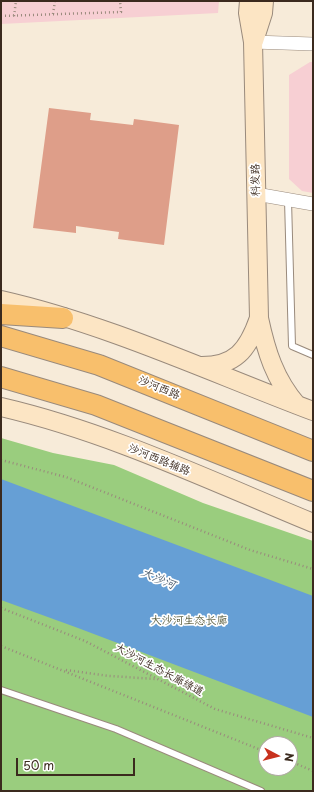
<!DOCTYPE html>
<html>
<head>
<meta charset="utf-8">
<style>
  body { margin:0 }
  #map { position:relative; width:314px; height:792px; overflow:hidden; background:#f7ebd9; font-family:"Playpen Sans",sans-serif }
  canvas { display:block }
  .frame { position:absolute; inset:0; border:2px solid #3b2a1e; pointer-events:none }
  .north { position:absolute; left:258px; top:736px; width:40px; height:40px; box-sizing:border-box; background:#fff; border:1px solid #b1aaa5; border-radius:50%; rotate:97deg; font-size:11px; font-weight:700; line-height:16px; text-align:center; color:#3b2a1e }
  .north::after { content:''; display:block; margin:auto; width:14px; height:18px; background:#c8321e; clip-path:polygon(50% 0,100% 100%,50% 72%,0 100%) }
  .scale { position:absolute; left:16px; top:758px; width:119px; height:18px; box-sizing:border-box; border:2px solid #3b2a1e; border-top:0; padding-left:5px; font-size:12px; line-height:14px; white-space:nowrap; color:#3b2a1e; -webkit-text-stroke:3px #fff; paint-order:stroke }
</style>
</head>
<body>
<div id="map">
<canvas width="314" height="792"></canvas>
<div class="frame"></div>
<div class="north">N</div>
<div class="scale">50 m</div>
</div>
<script>
const c = document.querySelector('canvas').getContext('2d');
c.lineJoin = 'round';
function paint(path, color) {
  c.fillStyle = color;
  c.fill(path, 'evenodd');
}
function strokePath(path, color, width, dash) {
  c.strokeStyle = color;
  c.lineWidth = width;
  c.lineCap = dash ? 'butt' : 'round';
  c.setLineDash(dash || []);
  c.stroke(path);
}
function drawText(font, color, halo, rows, align = 'center') {
  c.font = font + ' "Playpen Sans","LXGW WenKai TC",sans-serif';
  c.lineWidth = 3.5;
  c.setLineDash([]);
  c.textBaseline = 'middle';
  c.strokeStyle = halo;
  c.fillStyle = color;
  for (const [text, x, y, turn = 0] of rows) {
    c.save();
    c.translate(x, y);
    c.rotate((+turn || 0) * Math.PI / 180);
    c.textAlign = isNaN(turn) ? turn : align;
    if (halo) c.strokeText(text, 0, 0);
    c.fillText(text, 0, 0);
    c.restore();
  }
}
paint(new Path2D(`
  M1 1H219L218 13 1 24Z
  M310 62H313V193L302 191 289 179V75Z`), '#f7cfd3');
paint(new Path2D(`
  M1 438 53 453 114 465 203 503 313 541V791H1ZM266 744H290V768H266Z`), '#9acd7e');
paint(new Path2D(`
  M1 479 313 596V717L78 628 1 600Z`), '#669fd5');
paint(new Path2D(`
  M49 108 91 113 90 120 133 125 134 119 179 125 164 245 118 239 119 232 76 226V233L33 228Z`), '#de9e89');
const lane = new Path2D(`
  M288 200 292 346 313 355
  M1 690 116 729 261 791`);
const street = new Path2D(`
  M253 42 313 44
  M256 194 313 204`);
const secondary = new Path2D(`
  M249 1 248 13 253 42 259 318C266 351 275 380 297 405
  M254 41 263 13 264 1
  M1 300C107 324 212 373 313 411
  M199 366C235 367 248 350 259 318
  M1 407C109 432 211 481 313 523`);
const primary = new Path2D(`
  M1 314 63 318
  M1 336 99 365 313 451
  M1 377 96 405 313 491`);
strokePath(lane, '#998a7c', 8);
strokePath(street, '#998a7c', 14);
strokePath(secondary, '#998a7c', 20);
strokePath(primary, '#998a7c', 22);
strokePath(new Path2D(`
  M53 14 55 1
  M1 16 121 12 120 1
  M14 16 16 1
  M1 460 66 477 250 550 313 569
  M1 608 85 641 215 709 313 738
  M1 646 266 752
  M66 670 109 676 156 679
  M290 761 313 771`), '#998a7c', 2.5, [1, 3]);
strokePath(lane, '#fff', 6);
strokePath(street, '#fff', 13);
strokePath(secondary, '#fce5c4', 18);
strokePath(primary, '#f8bf6c', 20);
drawText('11px', '#3b2a1e', '#fff', [
  ["科发路",256,180,-91],
  ["沙河西路",159,388,22],
  ["沙河西路辅路",159,460,22],
  ["大沙河生态长廊绿道",159,670,28]
]);
drawText('11px', '#585b3b', '#fff', [
  ["大沙河生态长廊",189,621]
]);
drawText('italic 12px', '#4e5f70', '#fff', [
  ["大沙河",158,579,23]
]);
</script>
</body>
</html>
